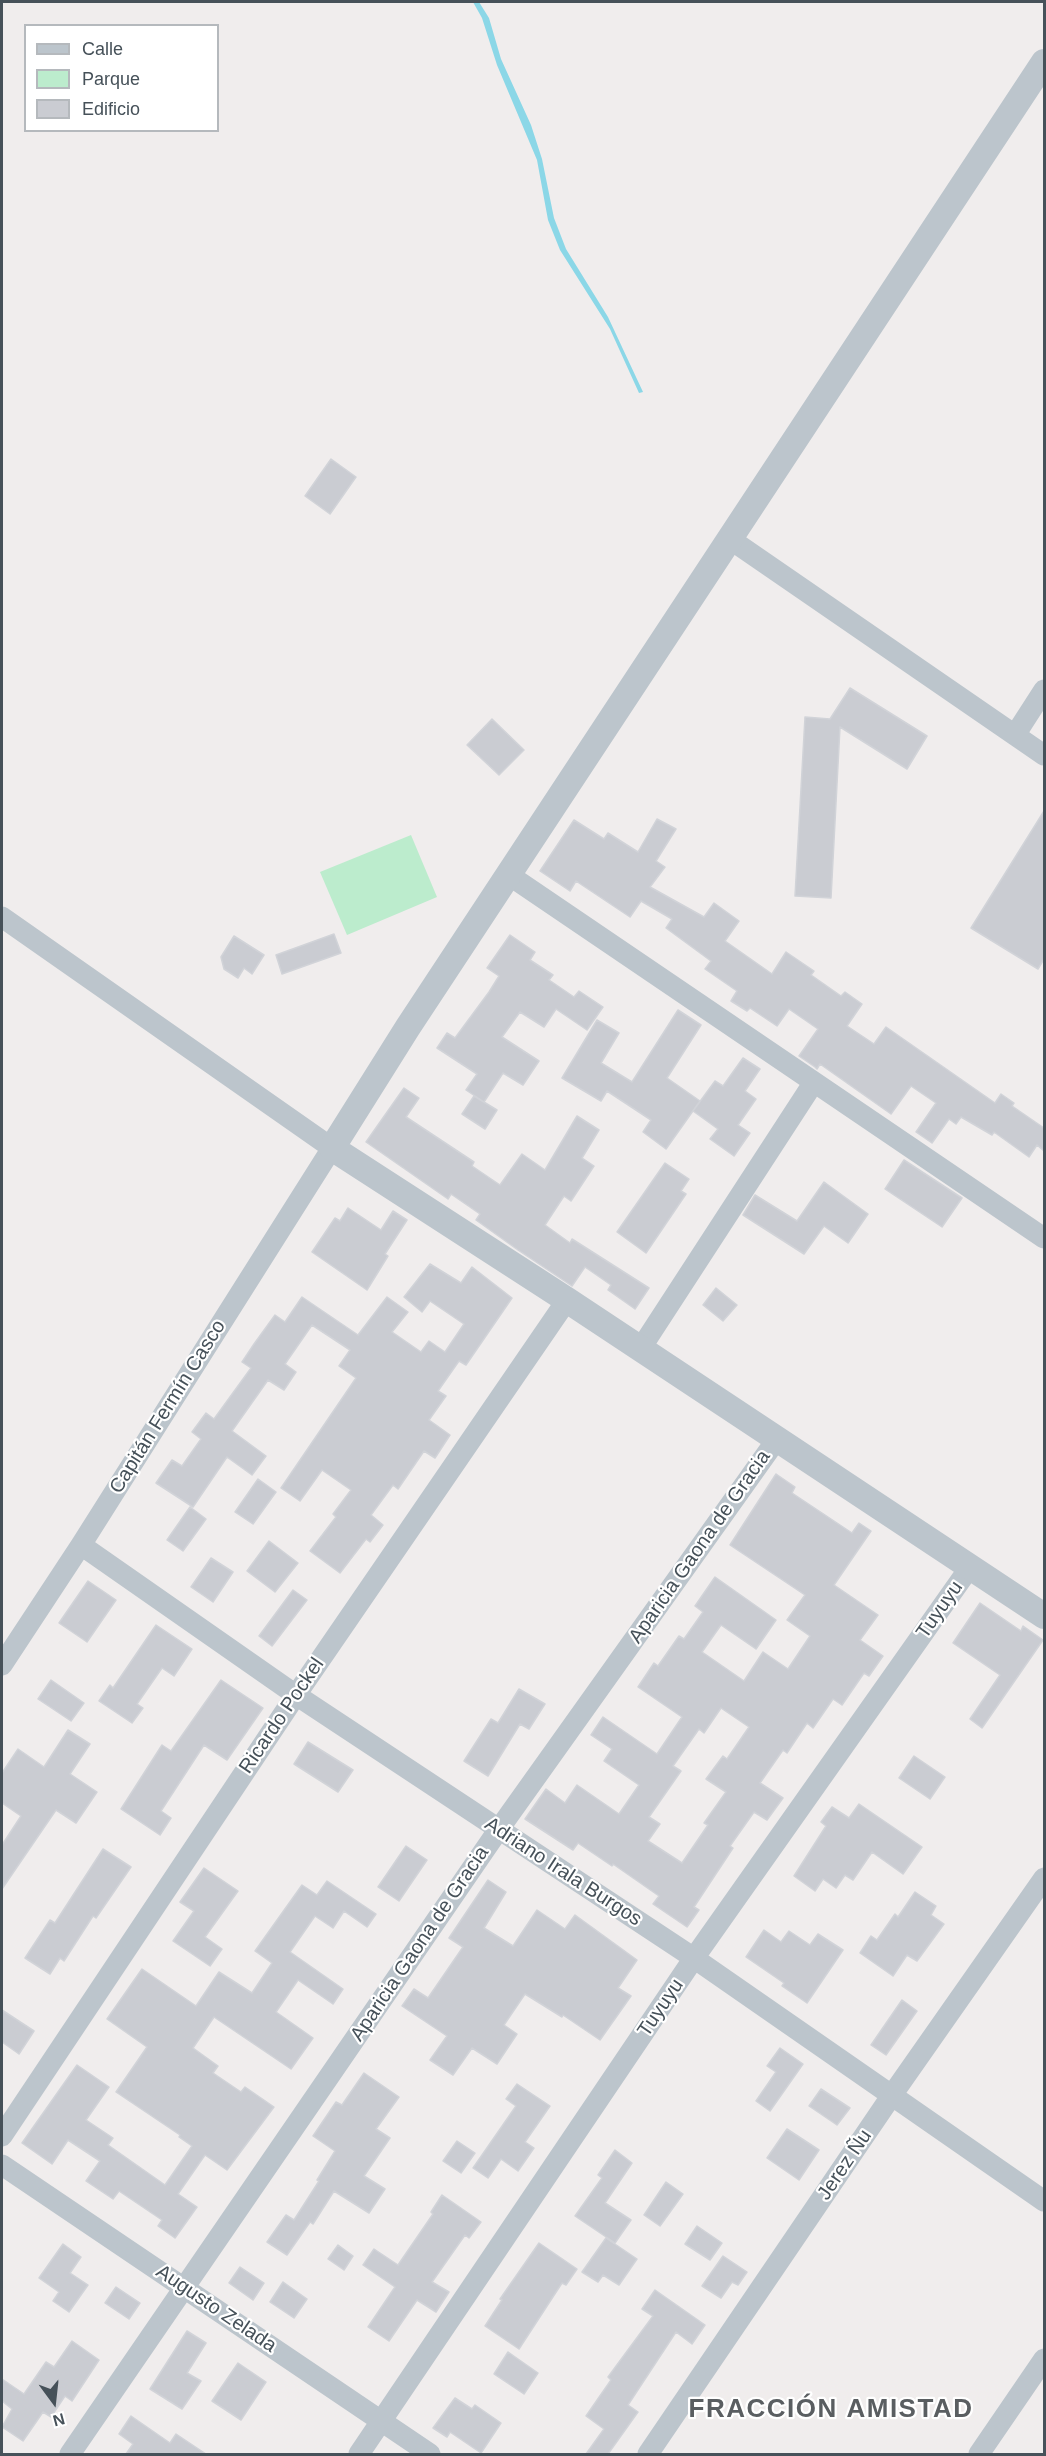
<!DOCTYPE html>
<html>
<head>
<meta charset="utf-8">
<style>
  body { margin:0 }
  #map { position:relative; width:1046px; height:2456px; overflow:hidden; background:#f0eded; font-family:Helvetica,sans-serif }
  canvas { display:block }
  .frame { position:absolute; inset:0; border:3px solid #465159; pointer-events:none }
  .legend { position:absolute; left:24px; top:24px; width:195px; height:108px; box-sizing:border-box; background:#fff; border:2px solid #b5b9bd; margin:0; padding:8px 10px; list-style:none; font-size:18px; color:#465159 }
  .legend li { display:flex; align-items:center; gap:12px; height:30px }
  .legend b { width:30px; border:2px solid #b5b9bd }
  .north { position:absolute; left:24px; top:2372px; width:60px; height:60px; -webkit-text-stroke:4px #fff; paint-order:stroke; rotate:165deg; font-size:16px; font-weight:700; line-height:24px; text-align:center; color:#465159 }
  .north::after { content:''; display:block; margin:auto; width:21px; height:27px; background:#465159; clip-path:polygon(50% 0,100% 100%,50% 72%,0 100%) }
</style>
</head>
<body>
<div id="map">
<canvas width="1046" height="2456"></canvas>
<div class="frame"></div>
<ul class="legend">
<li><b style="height:8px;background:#bcc5cc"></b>Calle</li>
<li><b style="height:16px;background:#bceccd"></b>Parque</li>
<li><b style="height:16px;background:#caccd2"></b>Edificio</li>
</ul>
<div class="north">N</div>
</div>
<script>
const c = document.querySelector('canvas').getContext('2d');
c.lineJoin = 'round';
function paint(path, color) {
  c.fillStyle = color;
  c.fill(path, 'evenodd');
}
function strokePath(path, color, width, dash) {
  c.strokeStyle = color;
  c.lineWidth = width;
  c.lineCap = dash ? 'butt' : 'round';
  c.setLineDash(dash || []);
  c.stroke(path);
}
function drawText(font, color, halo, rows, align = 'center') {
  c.font = font + ' Helvetica,sans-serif';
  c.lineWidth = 4.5;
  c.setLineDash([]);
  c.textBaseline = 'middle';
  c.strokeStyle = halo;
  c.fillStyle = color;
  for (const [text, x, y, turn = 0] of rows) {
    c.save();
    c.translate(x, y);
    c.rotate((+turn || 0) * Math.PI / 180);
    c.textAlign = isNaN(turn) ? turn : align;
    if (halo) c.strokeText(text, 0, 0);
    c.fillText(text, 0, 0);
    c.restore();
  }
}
paint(new Path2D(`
  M411 835 437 897 347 935 320 872Z`), '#bceccd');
paint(new Path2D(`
  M473 2H479L489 18 501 59 531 125 542 159 554 218 566 249 608 317 643 392 639 393 610 329 560 250 548 220 537 160 497 65 482 18Z`), '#8bd7e7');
const building = new Path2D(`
  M331 459 356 477 330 514 305 496Z
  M850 688 927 736 907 769 840 727 831 898 795 896 805 717 830 719Z
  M492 719 524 750 499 775 467 745Z
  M1044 811V959L1038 969 971 928Z
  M657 819 676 829 656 861 665 867 650 887 704 917 714 903 739 921 725 941 772 974 786 952 814 971 811 975 841 996 845 992 862 1004 847 1026 874 1044 886 1027 995 1103 1001 1094 1014 1103 1012 1106 1044 1128V1151L1037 1145 1029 1157 994 1132 992 1135 961 1117 956 1124 949 1119 932 1143 916 1132 936 1103 911 1086 891 1114 820 1064 817 1069 815 1067 799 1056 818 1029 789 1009 777 1026 750 1008 747 1011 731 1001 737 991 705 969 711 961 666 928 672 919 641 901 630 917 576 881 570 891 540 871 574 820 604 839 608 833 638 852Z
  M334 934 341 953 282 974 276 955Z
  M510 935 535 952 530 960 553 975 549 980 574 997 579 991 603 1007 587 1030 556 1009 544 1027 520 1012 502 1037 539 1061 523 1085 503 1073 484 1102 466 1090 477 1074 437 1048 447 1033 455 1038 489 992 499 976 487 968Z
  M234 936 264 955 252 974 244 968 238 978 224 969 221 957Z
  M678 1010 701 1025 667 1078 700 1101 666 1149 643 1132 651 1120 607 1091 601 1101 562 1078 597 1020 619 1033 601 1063 632 1082Z
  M743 1058 760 1069 745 1091 756 1099 738 1125 750 1133 734 1156 710 1139 718 1129 693 1111 715 1081 723 1086Z
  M404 1088 419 1098 406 1117 474 1162 472 1166 500 1185 522 1154 545 1170 577 1116 599 1130 582 1158 594 1166 571 1201 564 1196 545 1225 570 1243 572 1239 649 1288 635 1309 608 1290 611 1285 585 1267 572 1286 518 1250 476 1220 480 1214 451 1194 448 1199 366 1142Z
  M474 1096 497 1110 485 1129 462 1114Z
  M904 1160 962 1198 942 1227 885 1189Z
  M665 1163 689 1179 681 1191 686 1194 646 1253 617 1232Z
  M824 1182 868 1214 848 1243 824 1226 804 1254 743 1215 755 1195 797 1221Z
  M348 1208 381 1230 393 1211 407 1220 385 1254 388 1256 367 1290 312 1252 335 1218 340 1221Z
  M430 1264 461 1283 472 1267 512 1298 466 1365 459 1361 438 1391 446 1396 429 1420 450 1435 435 1458 424 1451 398 1489 393 1485 371 1515 383 1525 370 1542 366 1539 340 1573 310 1551 336 1517 333 1514 351 1490 322 1470 300 1501 281 1488 356 1378 339 1366 350 1350 312 1325 285 1364 296 1372 284 1390 268 1380 232 1431 266 1456 252 1475 227 1457 193 1507 156 1483 172 1460 182 1466 201 1439 192 1432 206 1413 214 1419 251 1368 242 1362 254 1344 275 1315 285 1322 302 1297 358 1335 387 1297 408 1312 392 1332 421 1352 429 1341 445 1352 464 1324 430 1301 422 1312 404 1297Z
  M716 1288 737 1305 723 1321 703 1305Z
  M776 1474 795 1487 792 1493 852 1533 859 1523 871 1531 834 1585 878 1615 860 1640 883 1656 869 1676 864 1673 842 1705 833 1699 813 1728 807 1723 787 1753 783 1750 760 1783 783 1798 767 1820 754 1812 730 1846 733 1848 694 1907 699 1910 687 1927 653 1904 659 1896 613 1864 612 1866 578 1843 573 1850 525 1819 546 1789 565 1803 577 1785 619 1814 639 1785 604 1761 612 1749 591 1735 603 1717 657 1754 682 1717 638 1687 654 1663 658 1666 679 1636 684 1639 703 1612 695 1606 715 1577 776 1620 756 1649 721 1625 702 1652 744 1681 763 1652 788 1669 810 1636 787 1620 805 1595 730 1545ZM721 1708 749 1727 727 1759 723 1756 706 1779 726 1792 704 1823 708 1825 682 1863 648 1841 660 1824 649 1817 681 1771 673 1766 699 1729 704 1733Z
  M258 1479 276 1492 253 1524 235 1512Z
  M190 1507 206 1519 183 1551 167 1540Z
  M269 1541 298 1563 275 1592 247 1571Z
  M211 1558 233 1572 213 1602 191 1587Z
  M88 1581 116 1600 87 1642 59 1623Z
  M293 1590 307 1600 272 1646 259 1636Z
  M980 1603 1021 1631 1023 1626 1043 1640 982 1728 970 1719 1000 1675 953 1643Z
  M156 1625 192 1649 174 1676 162 1668 137 1704 143 1708 132 1723 99 1701 110 1685 113 1688Z
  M51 1680 84 1703 71 1721 38 1699Z
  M221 1680 263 1708 227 1760 204 1745 161 1811 171 1818 160 1835 121 1809 162 1745 171 1751Z
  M519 1689 545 1704 529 1729 520 1724 488 1776 464 1761 491 1719 498 1723Z
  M68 1730 90 1744 70 1774 97 1792 76 1823 56 1810 2 1889V1845L21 1816 2 1803V1773L18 1749 44 1767Z
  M308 1742 353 1770 338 1792 294 1764Z
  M914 1756 945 1777 930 1799 899 1778Z
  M859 1804 922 1847 903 1874 872 1852 853 1880 845 1875 836 1888 823 1879 815 1891 794 1876 826 1826 821 1822 832 1807 849 1818Z
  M406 1846 427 1860 399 1901 378 1887Z
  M103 1849 131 1867 96 1918 93 1916 64 1961 60 1958 50 1974 25 1958 50 1920 55 1923Z
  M204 1868 238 1891 205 1937 222 1949 210 1966 173 1941 194 1911 180 1902Z
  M488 1880 506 1892 484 1928 513 1946 537 1910 565 1929 575 1915 637 1960 618 1988 631 1996 600 2040 563 2015 562 2017 525 1994 504 2025 517 2034 497 2064 472 2048 453 2075 430 2060 447 2036 402 2006 414 1989 428 1998 463 1947 449 1938Z
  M327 1881 376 1914 367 1927 344 1911 333 1928 315 1916 290 1952 343 1989 333 2004 298 1980 276 2012 313 2038 291 2069 214 2017 193 2048 218 2066 213 2073 241 2092 245 2087 274 2107 227 2170 205 2155 178 2194 197 2207 175 2238 158 2226 162 2220 119 2191 113 2199 86 2181 100 2161 68 2140 52 2164 22 2143 77 2065 109 2087 86 2120 113 2138 108 2145 165 2185 192 2146 179 2137 180 2135 116 2092 147 2047 107 2019 142 1969 196 2006 219 1972 252 1993 272 1963 255 1951 302 1885 317 1895Z
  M915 1892 936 1906 931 1915 944 1924 917 1961 907 1955 893 1976 860 1953 871 1936 877 1940 895 1914 898 1917Z
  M764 1930 781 1942 789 1931 810 1945 818 1934 843 1950 807 2003 782 1986 784 1983 746 1957Z
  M902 2000 917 2011 886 2055 871 2045Z
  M2 2010 34 2031 19 2054 2 2042Z
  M780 2048 803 2064 770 2111 756 2101 776 2072 767 2066Z
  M364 2073 399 2097 376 2129 390 2138 364 2176 385 2189 369 2213 334 2191 313 2224 310 2222 287 2255 267 2242 286 2215 294 2220 319 2181 317 2180 335 2151 313 2136 336 2102 342 2105Z
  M517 2084 550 2106 525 2142 534 2148 518 2171 501 2159 488 2178 473 2168 516 2106 506 2099Z
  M821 2089 850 2108 837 2125 809 2106Z
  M787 2129 819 2150 799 2180 767 2158Z
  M457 2141 475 2153 461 2173 443 2161Z
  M615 2150 632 2163 605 2203 631 2220 615 2243 575 2216 602 2178 598 2175Z
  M666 2182 683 2194 660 2226 644 2215Z
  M442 2195 481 2222 469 2238 465 2235 432 2282 449 2292 436 2312 417 2300 389 2341 368 2327 395 2287 363 2265 374 2249 398 2265 433 2214 431 2212Z
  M697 2226 722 2243 710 2260 685 2244Z
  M606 2238 637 2259 619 2285 603 2275 598 2282 582 2272Z
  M539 2243 577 2269 566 2285 562 2283 519 2349 485 2326 502 2300 500 2299Z
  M63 2244 81 2257 70 2273 88 2285 69 2312 53 2301 59 2292 39 2278Z
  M338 2245 353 2256 344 2270 328 2259Z
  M723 2256 747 2272 738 2285 732 2282 721 2298 702 2286Z
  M240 2267 264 2283 253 2300 229 2283Z
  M283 2282 307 2299 294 2318 270 2302Z
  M116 2287 140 2303 129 2319 105 2303Z
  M655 2290 705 2325 692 2344 676 2332 628 2405 638 2412 608 2454H586L604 2429 586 2416 611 2380 608 2377 653 2316 642 2309Z
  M187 2331 206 2343 187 2373 201 2381 182 2409 150 2389Z
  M72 2341 99 2360 72 2401 65 2396 51 2417 43 2412 23 2441 2 2427 12 2409 2 2401V2379L24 2394 46 2362 54 2367Z
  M508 2352 538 2373 524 2394 494 2374Z
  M238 2363 266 2382 241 2420 212 2401Z
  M455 2398 472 2409 475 2405 501 2423 481 2453 450 2432 447 2437 433 2428Z
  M131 2416 170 2443 176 2434 206 2454H126L133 2444 119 2434Z`);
paint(building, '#caccd2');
strokePath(building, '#d1d3d8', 1.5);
strokePath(new Path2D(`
  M730 539 1044 755
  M1015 735 1044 690
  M509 875 1044 1238
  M2 917 332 1148 81 1545 2 1665
  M641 1348 814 1082
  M81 1545 296 1695 694 1958 1044 2201
  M2 2136 296 1695 567 1300
  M2 2165 430 2454
  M70 2454 499 1829 777 1439
  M359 2454 694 1958 970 1567
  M648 2454 892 2095 1044 1878
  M979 2454 1044 2359`), '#bcc5cc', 21);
strokePath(new Path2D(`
  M1044 62 408 1027 332 1148 567 1300 1044 1616`), '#bcc5cc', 26);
drawText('20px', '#465159', '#fff', [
  ["Capitán Fermín Casco",168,1407,-58],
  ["Aparicia Gaona de Gracia",700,1547,-55],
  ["Tuyuyu",940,1610,-55],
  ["Ricardo Pockel",282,1716,-56],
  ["Adriano Irala Burgos",563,1872,33],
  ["Aparicia Gaona de Gracia",420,1944,-56],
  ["Tuyuyu",661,2008,-56],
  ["Jerez Ñu",845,2165,-56],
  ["Augusto Zelada",216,2309,34]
]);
c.letterSpacing = '1.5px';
drawText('bold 26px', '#5a5e61', '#fff', [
  ["FRACCIÓN AMISTAD",831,2410]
]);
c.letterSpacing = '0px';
</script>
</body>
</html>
